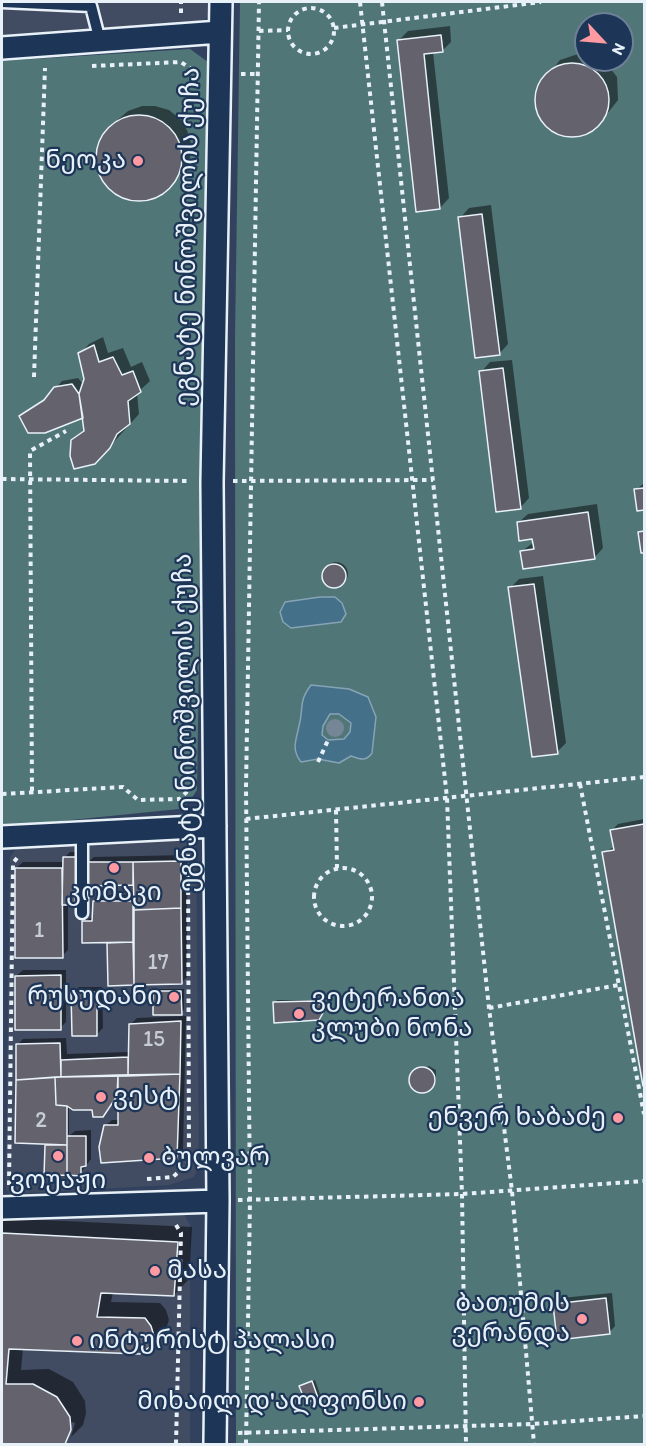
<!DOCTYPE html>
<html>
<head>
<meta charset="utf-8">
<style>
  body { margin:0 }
  #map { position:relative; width:646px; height:1446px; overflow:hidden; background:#32425e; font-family:Itim,sans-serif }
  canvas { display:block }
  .frame { position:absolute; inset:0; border:3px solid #e8f1f8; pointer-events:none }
  .north { position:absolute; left:574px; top:12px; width:60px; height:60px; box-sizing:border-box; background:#1d3557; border:2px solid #6e8097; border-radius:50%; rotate:116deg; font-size:16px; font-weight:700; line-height:24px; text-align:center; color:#e8f1f8 }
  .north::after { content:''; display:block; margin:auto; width:21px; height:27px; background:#ff9aa2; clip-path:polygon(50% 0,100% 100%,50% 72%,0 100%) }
</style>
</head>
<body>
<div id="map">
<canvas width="646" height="1446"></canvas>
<div class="frame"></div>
<div class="north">N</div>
</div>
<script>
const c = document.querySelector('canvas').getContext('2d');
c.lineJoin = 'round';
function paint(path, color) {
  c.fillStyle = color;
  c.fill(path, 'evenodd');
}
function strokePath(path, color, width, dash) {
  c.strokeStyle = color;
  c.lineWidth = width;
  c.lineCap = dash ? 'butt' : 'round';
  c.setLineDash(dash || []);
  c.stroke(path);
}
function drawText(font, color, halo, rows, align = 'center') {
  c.font = font + ' Itim,"Noto Sans Georgian",sans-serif';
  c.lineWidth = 4.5;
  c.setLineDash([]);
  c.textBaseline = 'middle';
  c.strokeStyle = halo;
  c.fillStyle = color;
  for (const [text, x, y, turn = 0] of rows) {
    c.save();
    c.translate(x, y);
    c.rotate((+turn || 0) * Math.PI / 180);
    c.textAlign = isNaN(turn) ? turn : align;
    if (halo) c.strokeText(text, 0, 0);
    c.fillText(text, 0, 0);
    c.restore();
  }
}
paint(new Path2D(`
  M2 2H209V15L204 21 2 35Z
  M187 835 196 843 199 1164 194 1177 169 1185 10 1194 6 1189 10 857 18 846Z
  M173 1208 184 1214 190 1225V1444H2V1214Z`), '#414c62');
paint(new Path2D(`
  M240 2H644V1444H236L235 339ZM586 24H622V60H586Z
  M190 49 208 62 197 790 189 802 179 809 2 827V61Z`), '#517678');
const water = new Path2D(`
  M320 597H335L342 603 346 614 341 622 291 628 283 622 280 612 285 602Z
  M311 685 349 689 368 697 376 717 372 753C366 762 360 759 351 756L339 763 318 759 301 762C291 749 296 741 299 726 304 708 298 702 311 685ZM330 714H339L351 723 350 732 344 739 328 740 322 735 323 726Z`);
paint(water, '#45708a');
strokePath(water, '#86a4b6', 1.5);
paint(new Path2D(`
  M450 26 451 42 442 51 433 52 449 198 440 208 399 40 408 31Z
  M581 53 586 54V60H604L617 77 618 100 595 129 573 137 551 130 537 112V89L560 60Z
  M142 106H155L169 110 180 119 187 130 191 143 190 157 184 170 175 181 152 197 139 200 125 198 113 191 103 181 98 168 96 155 100 141 107 129 128 111Z
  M491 205 508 344 499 354 460 218 469 208Z
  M103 337 108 353 123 348 131 367 142 362 150 381 137 393 139 414 95 463 73 441 86 429 84 416 21 417 49 396 62 381 78 378 84 385 85 379 80 354 89 344Z
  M512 360 529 498 520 508 481 372 490 362Z
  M644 483V509L638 510 636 490Z
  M597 504 603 548 594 558 522 551 534 542 533 537 518 523 528 514Z
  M324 574a12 12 0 1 1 24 0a12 12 0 1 1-24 0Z
  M543 576 566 743 557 752 510 588 519 579Z
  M644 819V1084L604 853 615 846 612 830 618 824Z
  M70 852H84L68 904V950L62 956 16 868 23 862H64V858Z
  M187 855V977L181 983 109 984V941L84 922 94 916V901L100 895H135L134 884H87V863L94 857Z
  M23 970H66V1022L60 1028 16 976Z
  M79 987H102L103 1028 97 1034 73 993Z
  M157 989H184V1010L181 1013 154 992Z
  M277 1000H322L325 1003V1012L314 1020 275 1003Z
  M186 1016 183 1150 176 1156 105 1126 112 1120H119L118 1095 102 1116 93 1108 69 1105V1136L75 1131 91 1130V1159L80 1174 46 1145 49 1143 17 1045 23 1039 66 1038 67 1054 129 1052 131 1024 137 1018Z
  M429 1066 436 1070V1083L424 1091 412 1087V1074Z
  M2 1218 192 1227 189 1279 174 1295 113 1292 111 1302 160 1303 166 1310 169 1320 166 1329 150 1345 23 1348 21 1370 49 1369 73 1382 85 1401 86 1413 83 1425 71 1437 75 1423 72 1422 66 1441 63 1444H2Z
  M612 1293 615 1326 609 1333 555 1305 561 1298Z
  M315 1380 320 1394 317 1397 301 1386Z`), '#0007');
const building = new Path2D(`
  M441 35 443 52 424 54 440 209 416 212 397 40Z
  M535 100a37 37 0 1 1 74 0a37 37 0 1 1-74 0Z
  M96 158a43 43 0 1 1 86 0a43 43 0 1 1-86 0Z
  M482 214 500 355 475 358 458 217Z
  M94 345 99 362 113 357 122 375 133 371 141 392 128 401 130 424 117 434 110 448 95 464 74 469 70 456 71 440 84 431 79 394 84 379 78 353Z
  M503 368 521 509 496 512 479 371Z
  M72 384 79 394 83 418 45 433H28L19 416 44 400 54 387Z
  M644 488V510L637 511 634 489Z
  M588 512 595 559 523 569 520 551 534 549 532 539 519 541 517 522Z
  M644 531V553H641L638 532Z
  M322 576a12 12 0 1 1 24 0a12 12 0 1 1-24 0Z
  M534 584 558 754 532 757 508 587Z
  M644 824V1086H643L602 852 614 850 610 830Z
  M63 857H78V905H62Z
  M181 861V908L134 910 133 862Z
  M86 862H133V885L86 886Z
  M15 868H62L63 958H15Z
  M93 901H133V942L82 943V921H92Z
  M181 908 182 984 134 985V910Z
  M133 942 134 985 108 986 107 943Z
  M61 975V1030H15V976Z
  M153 991H181L182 1015H153Z
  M97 992V1036H72L71 993Z
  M314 1001 323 1006 324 1011 319 1020 274 1023 273 1002Z
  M181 1021 180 1074 128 1076 129 1024Z
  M60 1043 61 1077 16 1080V1044Z
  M128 1057V1076L61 1077V1060Z
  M409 1080a13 13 0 1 1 26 0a13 13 0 1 1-26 0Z
  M180 1074 177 1158 101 1163 99 1147 104 1125H118V1075Z
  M118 1075 117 1096 103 1117H93L92 1110H73L67 1106 56 1105 55 1077Z
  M55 1077 56 1105 67 1106V1145L15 1143 16 1080Z
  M67 1136H86V1166L81 1167V1176L67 1175Z
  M45 1145H67V1175L44 1176Z
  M2 1233 178 1242 174 1296 101 1293 97 1317 145 1318 151 1326 154 1336 151 1346 140 1354 9 1349 6 1384H33L57 1397 70 1417 71 1430 65 1444H2Z
  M606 1298 610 1334 557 1340 553 1304Z
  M312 1381 318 1398 306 1403 299 1386Z`);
paint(building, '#63626d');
strokePath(building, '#e8f1f8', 1.5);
const service = new Path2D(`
  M2 2 91 6 100 41
  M82 913V833`);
const minor = new Path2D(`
  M2 48 220 32
  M2 837 215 826
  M2 1208 218 1201
  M215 1444 218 1201 212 482 221 2`);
strokePath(service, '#e8f1f8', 15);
strokePath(minor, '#e8f1f8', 26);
strokePath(new Path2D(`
  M360 2 447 798 462 1194 466 1444
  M382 2 489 1008 512 1191 534 1444
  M288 31a23 23 0 1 1 46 0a23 23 0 1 1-46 0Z
  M181 13V2
  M334 28 541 2
  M259 31 288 30
  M92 66 181 62 198 74
  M241 74H258
  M34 377 45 68
  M2 479 190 481
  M233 481 433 480
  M318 762 329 738
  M580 784 644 1114
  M32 791 30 451 66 431
  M2 794 123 787 138 800 180 799 191 787
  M336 810 337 868
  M246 819 644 777
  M314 897a29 29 0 1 1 58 0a29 29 0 1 1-58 0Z
  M489 1008 619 985
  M147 1179 173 1177 189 1162 188 852H185
  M9 1185 13 863 17 858
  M238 1200 462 1194 644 1181
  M176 1225 181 1233 176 1444
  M238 1433 533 1424 644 1416
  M246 1444 250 1200 246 788 259 2`), '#e8f1f8', 4, [4.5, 4.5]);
strokePath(service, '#1d3557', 10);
strokePath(minor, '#1d3557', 21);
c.fillStyle = '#758797';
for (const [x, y] of [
  [335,728]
]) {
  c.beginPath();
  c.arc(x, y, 9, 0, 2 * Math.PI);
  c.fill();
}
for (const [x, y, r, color] of [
  [138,161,6,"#ff9aa2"],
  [114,868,6,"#ff9aa2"],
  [174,997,6,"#ff9aa2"],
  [299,1014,6,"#ff9aa2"],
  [101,1097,6,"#ff9aa2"],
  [618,1118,6,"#ff9aa2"],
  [58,1156,6,"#ff9aa2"],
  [149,1158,6,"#ff9aa2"],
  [155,1271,6,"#ff9aa2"],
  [582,1319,6,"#ff9aa2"],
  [77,1341,6,"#ff9aa2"],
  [419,1402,6,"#ff9aa2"]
]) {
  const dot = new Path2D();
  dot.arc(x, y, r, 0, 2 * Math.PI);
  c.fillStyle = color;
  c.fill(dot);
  strokePath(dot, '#1d3557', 2);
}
drawText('22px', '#c7cdd5', null, [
  ["1",39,931],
  ["17",158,963],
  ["15",154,1040],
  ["2",41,1121]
]);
drawText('26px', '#e8f1f8', '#1d3557', [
  ["ნეოკა",126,161],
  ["კომაკი",114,893,"center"],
  ["რუსუდანი",162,997],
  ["ვეტერანთა",311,999,"left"],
  ["კლუბი ნონა",311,1029,"left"],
  ["ვესტ",113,1097,"left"],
  ["ენვერ ხაბაძე",606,1118],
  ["ბულვარ",161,1158,"left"],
  ["ვოუაჟი",58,1181,"center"],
  ["მასა",167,1271,"left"],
  ["ბათუმის",570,1304],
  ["ვერანდა",570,1334],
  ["ინტურისტ პალასი",89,1341,"left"],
  ["მიხაილ დ'ალფონსი",407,1402]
], 'right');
drawText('26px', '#e8f1f8', '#1d3557', [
  ["ეგნატე ნინოშვილის ქუჩა",189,237,-89],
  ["ეგნატე ნინოშვილის ქუჩა",187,723,-91]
]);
</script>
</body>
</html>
